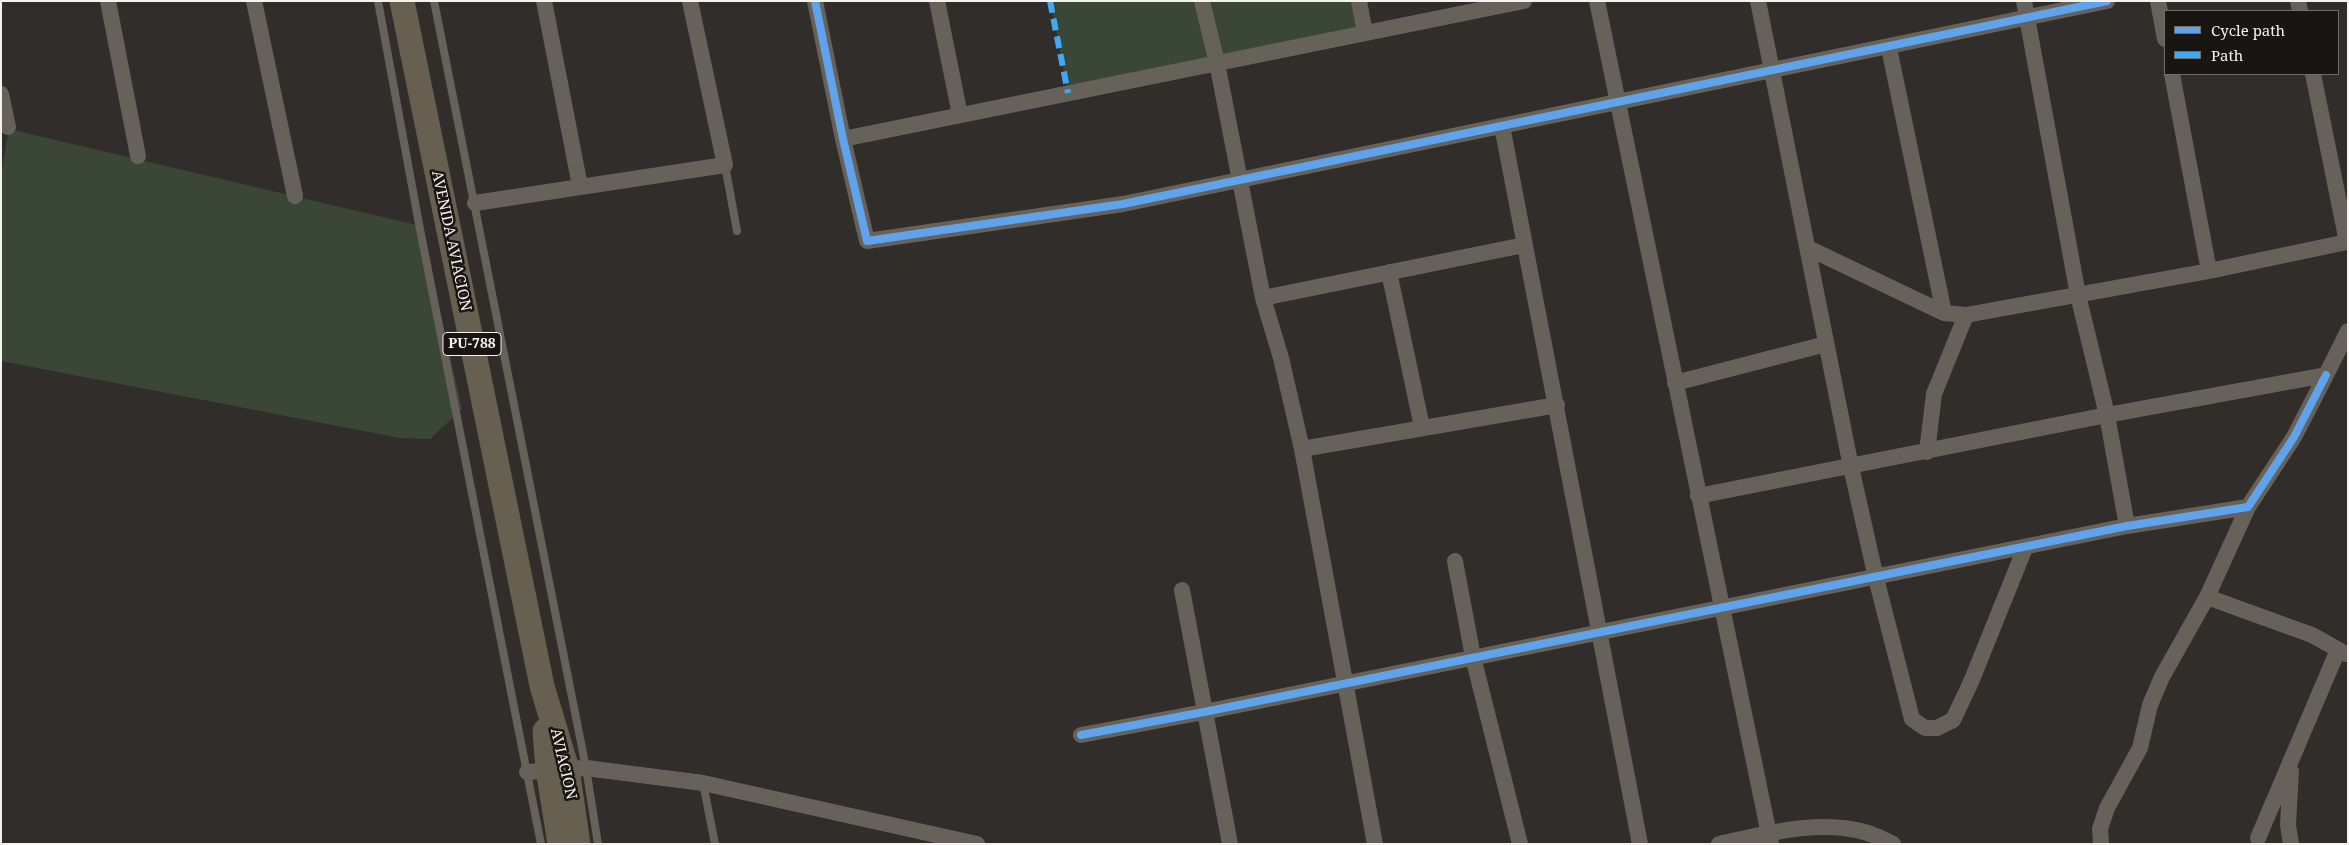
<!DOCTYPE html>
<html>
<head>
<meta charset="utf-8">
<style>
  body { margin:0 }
  #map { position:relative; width:2349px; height:845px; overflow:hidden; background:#302d2a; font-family:"Noto Serif",serif }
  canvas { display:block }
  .frame { position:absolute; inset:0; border:2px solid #f6f2ee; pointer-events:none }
  .legend { position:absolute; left:2164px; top:10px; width:175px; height:65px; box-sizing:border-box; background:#181513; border:1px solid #716d6b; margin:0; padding:6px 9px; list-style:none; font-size:15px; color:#f6f2ee }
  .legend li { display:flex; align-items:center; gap:10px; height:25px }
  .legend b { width:25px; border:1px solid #716d6b }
</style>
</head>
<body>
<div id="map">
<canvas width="2349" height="845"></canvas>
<div class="frame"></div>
<ul class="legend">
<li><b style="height:6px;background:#60a3ed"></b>Cycle path</li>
<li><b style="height:6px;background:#3fa9f5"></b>Path</li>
</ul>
</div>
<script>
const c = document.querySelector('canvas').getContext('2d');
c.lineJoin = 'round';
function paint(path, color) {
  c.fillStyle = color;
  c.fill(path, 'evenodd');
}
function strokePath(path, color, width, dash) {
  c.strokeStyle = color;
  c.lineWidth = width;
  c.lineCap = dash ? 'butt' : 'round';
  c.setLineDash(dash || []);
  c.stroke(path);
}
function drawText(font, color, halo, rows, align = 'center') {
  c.font = font + ' "Noto Serif",serif';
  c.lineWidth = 5;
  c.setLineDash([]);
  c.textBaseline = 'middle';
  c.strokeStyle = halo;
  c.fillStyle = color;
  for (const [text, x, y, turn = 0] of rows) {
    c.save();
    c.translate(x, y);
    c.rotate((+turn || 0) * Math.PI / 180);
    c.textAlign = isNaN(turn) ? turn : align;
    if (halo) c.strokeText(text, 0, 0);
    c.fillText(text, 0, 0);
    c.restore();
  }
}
paint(new Path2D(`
  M1050 1H1359L1365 33 1068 93Z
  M9 129 421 226 462 409 430 439 400 438 1 361V174Z`), '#3a4636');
strokePath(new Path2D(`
  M378 1 419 224 541 844
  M434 1 586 768 598 844
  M725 165 737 231
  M703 783 715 844`), '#676259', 8);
strokePath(new Path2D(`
  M108 1 138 156
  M254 1 295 196
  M544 1 580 186
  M815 1 843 139 867 241 1123 204 2107 1
  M937 1 960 115
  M1202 1 1217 63 1263 298 1281 358 1302 449 1375 844
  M1359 1 1365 33
  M1597 1 1771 844
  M1758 1 1851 467 1876 578 1912 719 1925 728H1937L1953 720 1971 682 2025 548
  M2024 1 2078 295 2107 415 2127 526
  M2158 1 2165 39
  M2298 1 2300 11
  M1889 48 1944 313
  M2172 74 2209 271
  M1 94 8 127
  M1502 126 1640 844
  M843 139 1524 1
  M475 203 725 165 690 1
  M1808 248 1944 313 1966 315 2209 271 2347 242 2313 74
  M1389 272 1422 427
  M1263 298 1524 245
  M1675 383 1826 344
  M1302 449 1557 405
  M1927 452 1934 394 1966 315
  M1698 496 2107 415 2326 375 2348 331
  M1455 561 1473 657 1520 844
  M1182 590 1230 844
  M2207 597 2312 635 2346 654
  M1081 735 1204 712 2127 526 2248 507 2294 437 2326 375
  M527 772 586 768 703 783 977 844
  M2258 838 2338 650
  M1719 844C1766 834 1820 818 1868 833 1877 836 1885 840 1893 844
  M2101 844 2100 829 2107 808 2140 748 2150 705 2162 677 2207 597 2248 507
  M2291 844 2288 825 2291 771`), '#676259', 16);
strokePath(new Path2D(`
  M402 1 542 686 567 769 578 844
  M545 731 548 769 560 844`), '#675f50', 25);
strokePath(new Path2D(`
  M1050 1 1068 93`), '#3fa9f5', 6, [12, 6]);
strokePath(new Path2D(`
  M815 1 843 139 867 241 1123 204 2107 1
  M1081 735 1204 712 2127 526 2248 507 2294 437 2326 375`), '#60a3ed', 8);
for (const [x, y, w] of [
  [472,344,58]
]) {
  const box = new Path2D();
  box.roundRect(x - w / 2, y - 11.5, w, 23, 4);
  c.fillStyle = '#181513';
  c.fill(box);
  strokePath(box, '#f6f2ee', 1);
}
drawText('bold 14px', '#f6f2ee', null, [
  ["PU-788",472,344]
]);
drawText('15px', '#f6f2ee', '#181513', [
  ["AVENIDA AVIACION",451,241,78],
  ["AVIACION",563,764,77]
]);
</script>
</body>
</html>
